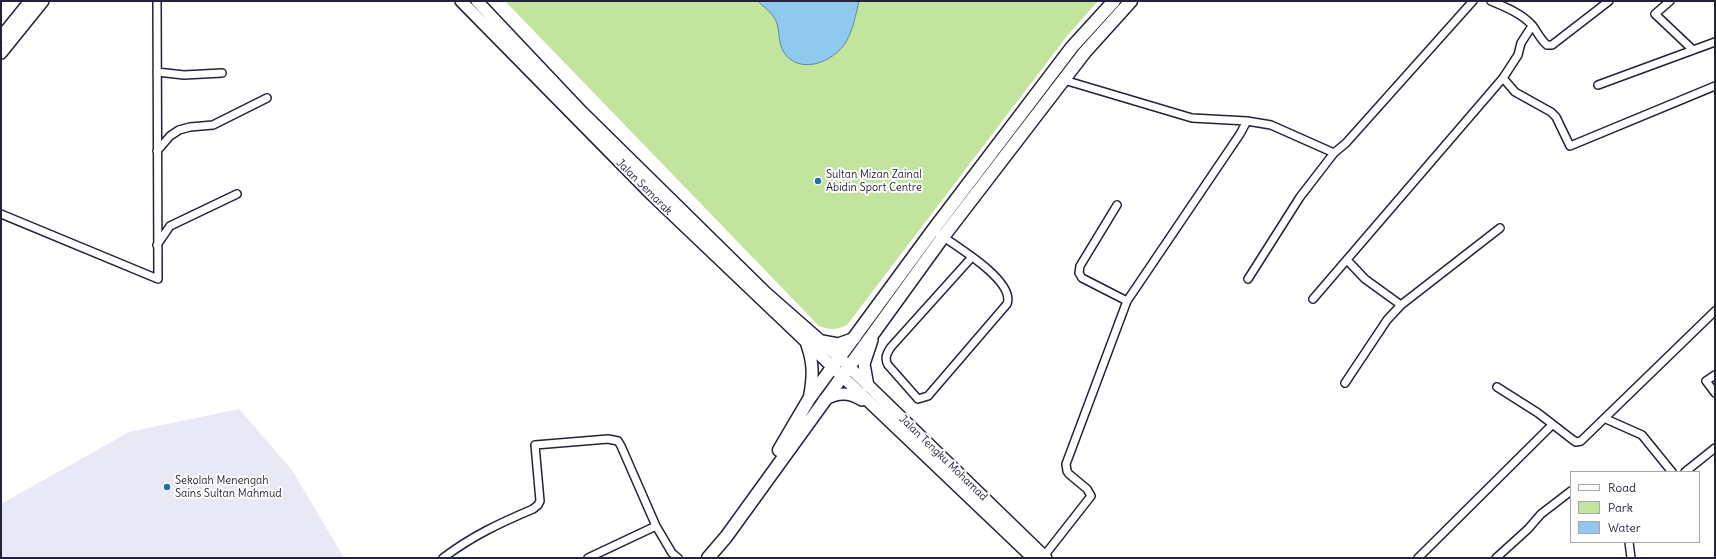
<!DOCTYPE html>
<html>
<head>
<meta charset="utf-8">
<style>
  body { margin:0 }
  #map { position:relative; width:1716px; height:559px; overflow:hidden; background:#fff; font-family:Delius,sans-serif }
  canvas { display:block }
  .frame { position:absolute; inset:0; border:2px solid #22223b; pointer-events:none }
  .legend { position:absolute; left:1570px; top:471px; width:130px; height:72px; box-sizing:border-box; background:#fff; border:1px solid #a7a7b1; margin:0; padding:5px 7px; list-style:none; font-size:12px; color:#22223b }
  .legend li { display:flex; align-items:center; gap:8px; height:20px }
  .legend b { width:20px; border:1px solid #a7a7b1 }
</style>
</head>
<body>
<div id="map">
<canvas width="1716" height="559"></canvas>
<div class="frame"></div>
<ul class="legend">
<li><b style="height:5px;background:#fff"></b>Road</li>
<li><b style="height:11px;background:#c3e49c"></b>Park</li>
<li><b style="height:11px;background:#8fc9ee"></b>Water</li>
</ul>
</div>
<script>
const c = document.querySelector('canvas').getContext('2d');
c.lineJoin = 'round';
function paint(path, color) {
  c.fillStyle = color;
  c.fill(path, 'evenodd');
}
function strokePath(path, color, width, dash) {
  c.strokeStyle = color;
  c.lineWidth = width;
  c.lineCap = dash ? 'butt' : 'round';
  c.setLineDash(dash || []);
  c.stroke(path);
}
function drawText(font, color, halo, rows, align = 'center') {
  c.font = font + ' Delius,sans-serif';
  c.lineWidth = 4;
  c.setLineDash([]);
  c.textBaseline = 'middle';
  c.strokeStyle = halo;
  c.fillStyle = color;
  for (const [text, x, y, turn = 0] of rows) {
    c.save();
    c.translate(x, y);
    c.rotate((+turn || 0) * Math.PI / 180);
    c.textAlign = isNaN(turn) ? turn : align;
    if (halo) c.strokeText(text, 0, 0);
    c.fillText(text, 0, 0);
    c.restore();
  }
}
paint(new Path2D(`
  M239 409 292 470 344 558H1V504L129 432Z`), '#e9e8f7');
paint(new Path2D(`
  M505 1H1098L1067 36 847 325C836 330 830 330 819 326Z`), '#c3e49c');
const water = new Path2D(`
  M758 1H859C856 14 853 30 846 42 833 63 798 76 783 51 777 40 781 25 773 16 769 10 762 6 758 1Z`);
paint(water, '#8fc9ee');
strokePath(water, '#6386a6', 1);
const street = new Path2D(`
  M1491 1C1505 7 1521 13 1532 25 1537 31 1540 39 1547 45H1552L1609 1
  M1670 1 1655 14 1693 50
  M1532 26 1521 43 1518 55 1503 78 1515 92 1551 112 1556 117 1570 146 1715 86
  M157 72 184 75 222 73
  M1064 80 1192 118 1247 121 1271 125 1334 153 1346 143 1473 1
  M1598 85 1715 42
  M157 151 170 136 179 130 190 127 213 125 267 98
  M1117 205 1080 266 1079 273 1082 278 1127 301
  M1 214 158 279 157 1
  M933 230C951 243 1016 280 1007 304L928 396 918 399 888 365C884 358 887 353 891 347L972 257
  M157 245 170 226 237 194
  M1248 279 1300 197 1334 153
  M1313 299 1503 78
  M1401 305 1500 228
  M1715 375 1706 381 1715 393
  M1345 383 1387 320 1401 305 1365 279 1347 260
  M1497 387 1538 413 1573 440 1576 442 1581 441 1715 311
  M1606 419 1642 435 1672 472
  M1685 472 1715 448
  M1629 542 1631 558
  M1044 556 1091 496 1087 489 1069 474 1067 471 1066 464 1127 301 1240 134 1247 121
  M443 558C472 536 500 523 533 509L538 505 540 501 535 445 608 439 618 441 621 446 656 526 672 553 678 558
  M588 558 656 526
  M1418 558 1552 425
  M1496 558 1528 529 1541 514 1571 491`);
const secondary = new Path2D(`
  M461 1 652 195 1033 558
  M477 1 582 112 766 293 840 358 1046 558
  M1 37 30 1
  M1 53 43 1
  M822 341 838 344 855 338
  M807 345C814 364 813 379 809 399
  M868 386 864 364 872 340
  M824 400C838 392 849 392 862 400`);
const primary = new Path2D(`
  M779 450 809 399 933 230 1072 47 1114 1
  M708 558 726 537 943 237 1085 52 1131 1`);
strokePath(street, '#22223b', 10);
strokePath(secondary, '#22223b', 14);
strokePath(primary, '#22223b', 15);
strokePath(street, '#fff', 7);
strokePath(secondary, '#fff', 11);
strokePath(primary, '#fff', 12);
for (const [x, y, r, color] of [
  [818,181,4,"#1f6fb2"],
  [167,487,4,"#1f6fb2"]
]) {
  const dot = new Path2D();
  dot.arc(x, y, r, 0, 2 * Math.PI);
  c.fillStyle = color;
  c.fill(dot);
  strokePath(dot, '#fff', 1.5);
}
drawText('11px', '#22223b', '#fff', [
  ["Sultan Mizan Zainal",826,175],
  ["Abidin Sport Centre",826,188],
  ["Sekolah Menengah",175,481],
  ["Sains Sultan Mahmud",175,494]
], 'left');
drawText('11px', '#22223b', '#fff', [
  ["Jalan Semarak",644,187,45],
  ["Jalan Tengku Mohamad",943,458,44]
]);
</script>
</body>
</html>
